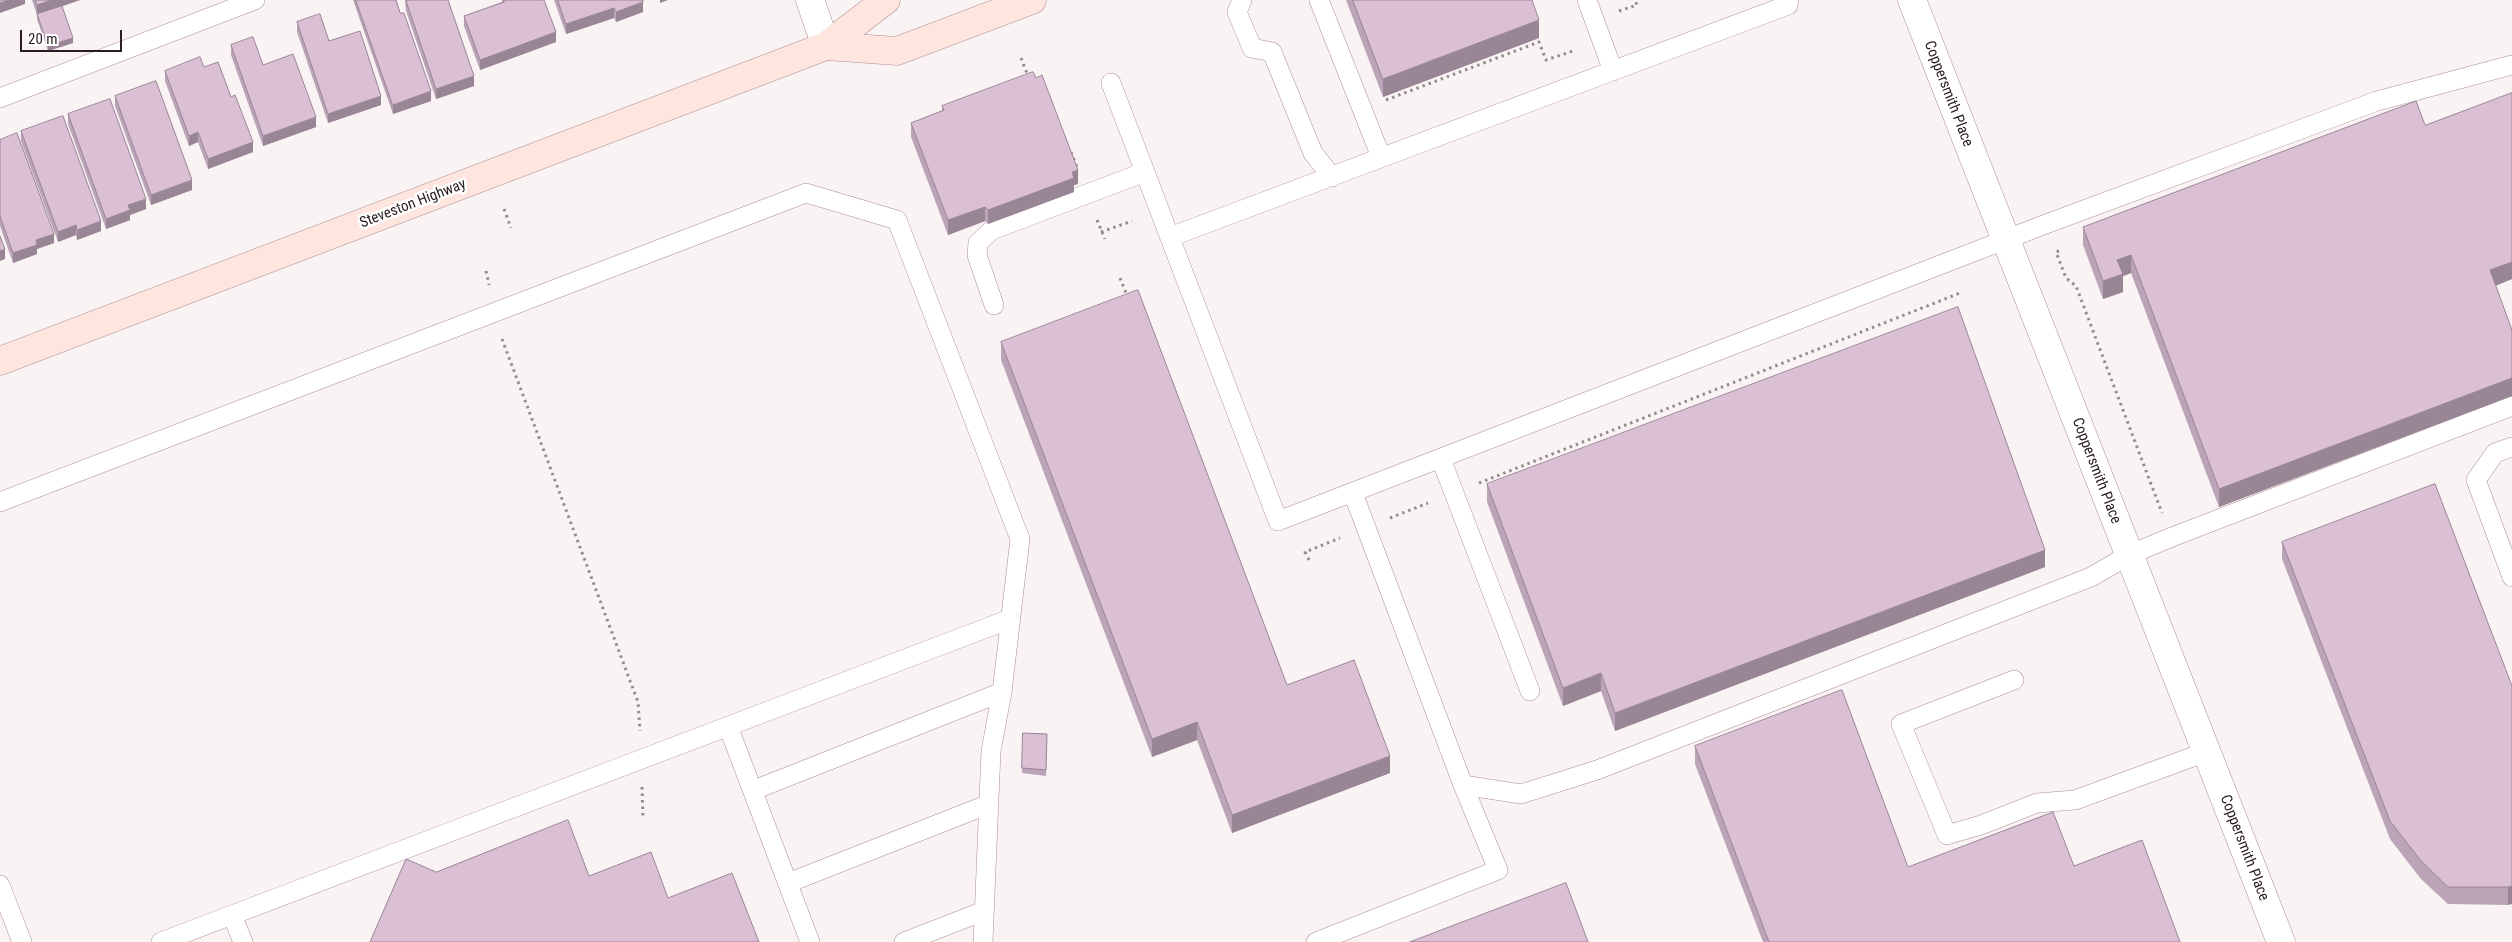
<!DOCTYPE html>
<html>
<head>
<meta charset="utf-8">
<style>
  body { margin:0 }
  #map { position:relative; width:2512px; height:942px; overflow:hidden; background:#faf3f4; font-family:"Roboto Condensed",sans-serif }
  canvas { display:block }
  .scale { position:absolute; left:20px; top:30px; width:102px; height:22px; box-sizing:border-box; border:2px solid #291d1f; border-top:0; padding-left:6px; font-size:15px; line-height:18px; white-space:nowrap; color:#291d1f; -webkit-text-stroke:4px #fff; paint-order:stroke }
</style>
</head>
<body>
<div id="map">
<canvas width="2512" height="942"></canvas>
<div class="scale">20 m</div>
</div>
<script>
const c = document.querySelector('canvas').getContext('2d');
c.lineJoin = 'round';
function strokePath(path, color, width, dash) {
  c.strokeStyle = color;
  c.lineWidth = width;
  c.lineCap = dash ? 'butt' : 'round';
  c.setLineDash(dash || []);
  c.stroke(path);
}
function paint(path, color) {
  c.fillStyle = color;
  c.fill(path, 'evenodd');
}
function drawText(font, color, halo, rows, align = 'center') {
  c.font = font + ' "Roboto Condensed",sans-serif';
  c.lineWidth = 5;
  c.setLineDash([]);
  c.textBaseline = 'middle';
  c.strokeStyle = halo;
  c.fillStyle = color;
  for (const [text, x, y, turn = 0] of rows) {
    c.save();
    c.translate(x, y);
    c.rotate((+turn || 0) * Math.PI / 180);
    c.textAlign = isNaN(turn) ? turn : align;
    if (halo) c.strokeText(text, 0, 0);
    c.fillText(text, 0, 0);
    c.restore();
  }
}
const service = new Path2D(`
  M1242 0 1237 12 1252 48 1272 52 1313 153 1332 177
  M1319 0 1381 157
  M1587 0 1613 71
  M1111 83 1278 521 2046 224 2377 101 2512 65
  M0 98 255 0
  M1170 237 1788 5 1789 0
  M994 305 977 255 978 243 992 230 1145 172
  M2512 447 2495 453 2476 480 2512 577
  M1441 459 1530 691
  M0 502 806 193 897 220 1020 539 1002 692 991 751 983 942
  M2014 680 1901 724 1947 835 1981 825 2037 803 2075 800 2206 752
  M728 726 810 942
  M1463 785 1521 794 1597 770 2091 577 2129 555 2172 537 2512 406
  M754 790 1002 692
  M788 883 989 804
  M0 885 22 942
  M232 915 243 942
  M161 942 1010 619
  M904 942 984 911
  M1316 942 1498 870 1463 785 1353 493`);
const minor = new Path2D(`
  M810 0 826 46
  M1912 0 2281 942`);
const secondary = new Path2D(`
  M826 46 897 51 1032 0
  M0 361 826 46 886 0`);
strokePath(service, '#ae8d94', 20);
strokePath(minor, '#ae8d94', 29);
strokePath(secondary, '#ae8d94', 29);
strokePath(new Path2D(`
  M1619 11 1637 5 1635 0
  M1021 58 1028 76
  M1386 100 1539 42 1546 60 1576 50
  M1071 152 1078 170
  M504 209 511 228
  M1097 220 1105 239
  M1101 232 1132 221
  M2059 251 2056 252 2066 278 2076 286 2162 513
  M486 271 489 285
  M1120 278 1128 298
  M502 339 638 702 640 731
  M1479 483 1960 293
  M1390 518 1428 503
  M1309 560 1305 552 1340 538
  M642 787 643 818`), '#948b8c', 3, [2.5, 4]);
strokePath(service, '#fff', 19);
strokePath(minor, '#fff', 28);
strokePath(secondary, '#fee6df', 28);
paint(new Path2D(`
  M32 0H80L62 6 73 43 48 51 37 19V15Z
  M353 0H396L431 101 393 114Z
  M405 0H448L474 86 436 99 406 11Z
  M502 0H544L556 42 480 70 464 26V16L502 2Z
  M554 0H643V12L616 22 614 18 566 34Z
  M1346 0H1532L1539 38 1383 97Z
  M297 22 329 41 381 105 328 123 297 32Z
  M231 45 316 127 263 146 231 55Z
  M204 67 231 97 253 152 208 169 198 142 189 146 165 81V71Z
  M115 96 192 190 151 205 115 106Z
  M942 106 1078 184 1074 185V192L988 224 985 221 948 235 911 137V123L942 111Z
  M68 114 146 209 130 215V220L106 229 68 124Z
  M2425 125 2512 279 2495 286 2512 330V396L2219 507 2131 273 2123 276V292L2103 299 2083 245V227Z
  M21 131 101 231 77 240 76 235 58 242 21 141Z
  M0 140 54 243 37 249V254L13 263 0 226Z
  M1001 342 1287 685 1390 773 1232 833 1197 740 1152 757 1001 360Z
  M1487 484 2045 567 1615 731 1601 691 1563 706 1487 502Z
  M2282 542 2512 686 2508 905 2448 904 2421 879 2390 839 2282 559Z
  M1023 733 1047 734 1046 776 1022 773Z
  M1695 746 1908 867 2074 866 2180 942H1763L1695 764Z`), '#bba4b7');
paint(new Path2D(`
  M9 0H25V4L0 13V3Z
  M52 0H80L37 15V5Z
  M660 0H668L660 3Z
  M643 2V12L616 22V12Z
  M614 8V18L566 34V24Z
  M1539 20V38L1383 97V79Z
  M556 32V42L480 70V60Z
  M73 38V43L48 51V46Z
  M474 76V86L436 99V89Z
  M431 91V101L393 114V105Z
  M381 96V105L328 123V114Z
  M316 117V127L263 146V136Z
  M198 132V142L189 146V136Z
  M253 142V152L208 169V159Z
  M1078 170V184L1074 185V192L988 224V210Z
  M192 180V190L151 205V195Z
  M146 199V209L130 215V220L106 229V219L128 205Z
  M985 207V221L948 235V220Z
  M101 221V231L77 240V230Z
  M76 225V235L58 242V232Z
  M54 234V243L37 249V254L13 263V253L36 240Z
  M5 249V259L0 261V251Z
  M2131 255V273L2123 276V292L2103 299V281L2117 260Z
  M2512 262V279L2490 288V270Z
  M2512 378V396L2219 507V489Z
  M2045 550V567L1615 731V713Z
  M1601 673V691L1563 706V688Z
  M1197 722V740L1152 757V739Z
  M1390 756V773L1232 833V815Z
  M2512 886V904L2508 905V887Z`), '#998695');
const building = new Path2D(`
  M0 0H9L0 3Z
  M36 0H52L37 5Z
  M356 0H396L400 13H404L431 91 393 105Z
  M408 0H448L474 76 436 89 406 1Z
  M504 0H544L556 32 480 60 464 16 504 2Z
  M558 0H643V2L616 12 614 8 566 24Z
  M1353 0H1532L1539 20 1383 79Z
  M62 6 73 38 48 46 37 14Z
  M320 14 329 41 360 31 381 96 328 114 297 22Z
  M253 37 263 65 293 54 316 117 263 136 231 45Z
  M200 57 204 67 218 62 231 97 235 95 253 142 208 159 198 132 189 136 165 71Z
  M1033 72 1036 78 1042 75 1078 170 1072 172 1074 178 988 210 985 207 948 220 911 123 944 110 942 106Z
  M156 81 192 180 151 195 115 96Z
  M2512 93V262L2490 270 2512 330V378L2219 489 2131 255 2117 260 2123 274 2103 281 2083 227 2416 101 2425 125Z
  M110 99 146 199 128 205 130 210 106 219 68 114Z
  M63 116 101 221 77 230 76 225 58 232 21 131Z
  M17 133 54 234 36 240 37 245 13 253 0 216V140Z
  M0 236 5 249 0 251Z
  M1138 290 1287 685 1354 660 1390 756 1232 815 1197 722 1152 739 1001 342Z
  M1958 307 2045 550 1615 713 1601 673 1563 688 1487 484Z
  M2435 484 2512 686V886L2508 887H2448L2421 861 2390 821 2282 542Z
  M1842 690 1908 867 2053 812 2074 866 2142 840 2180 942H1769L1695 746Z
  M1023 733 1047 734 1046 770 1022 768Z
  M568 820 589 876 651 852 668 898 732 873 759 942H370L406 859 436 872Z
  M1566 883 1588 942H1410Z`);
paint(building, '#dabfd5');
strokePath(building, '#998695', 1);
drawText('15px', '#291d1f', '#fff', [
  ["Coppersmith Place",1948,94,69],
  ["Steveston Highway",413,204,-21],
  ["Coppersmith Place",2096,471,69],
  ["Coppersmith Place",2244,848,69]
]);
</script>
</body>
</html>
